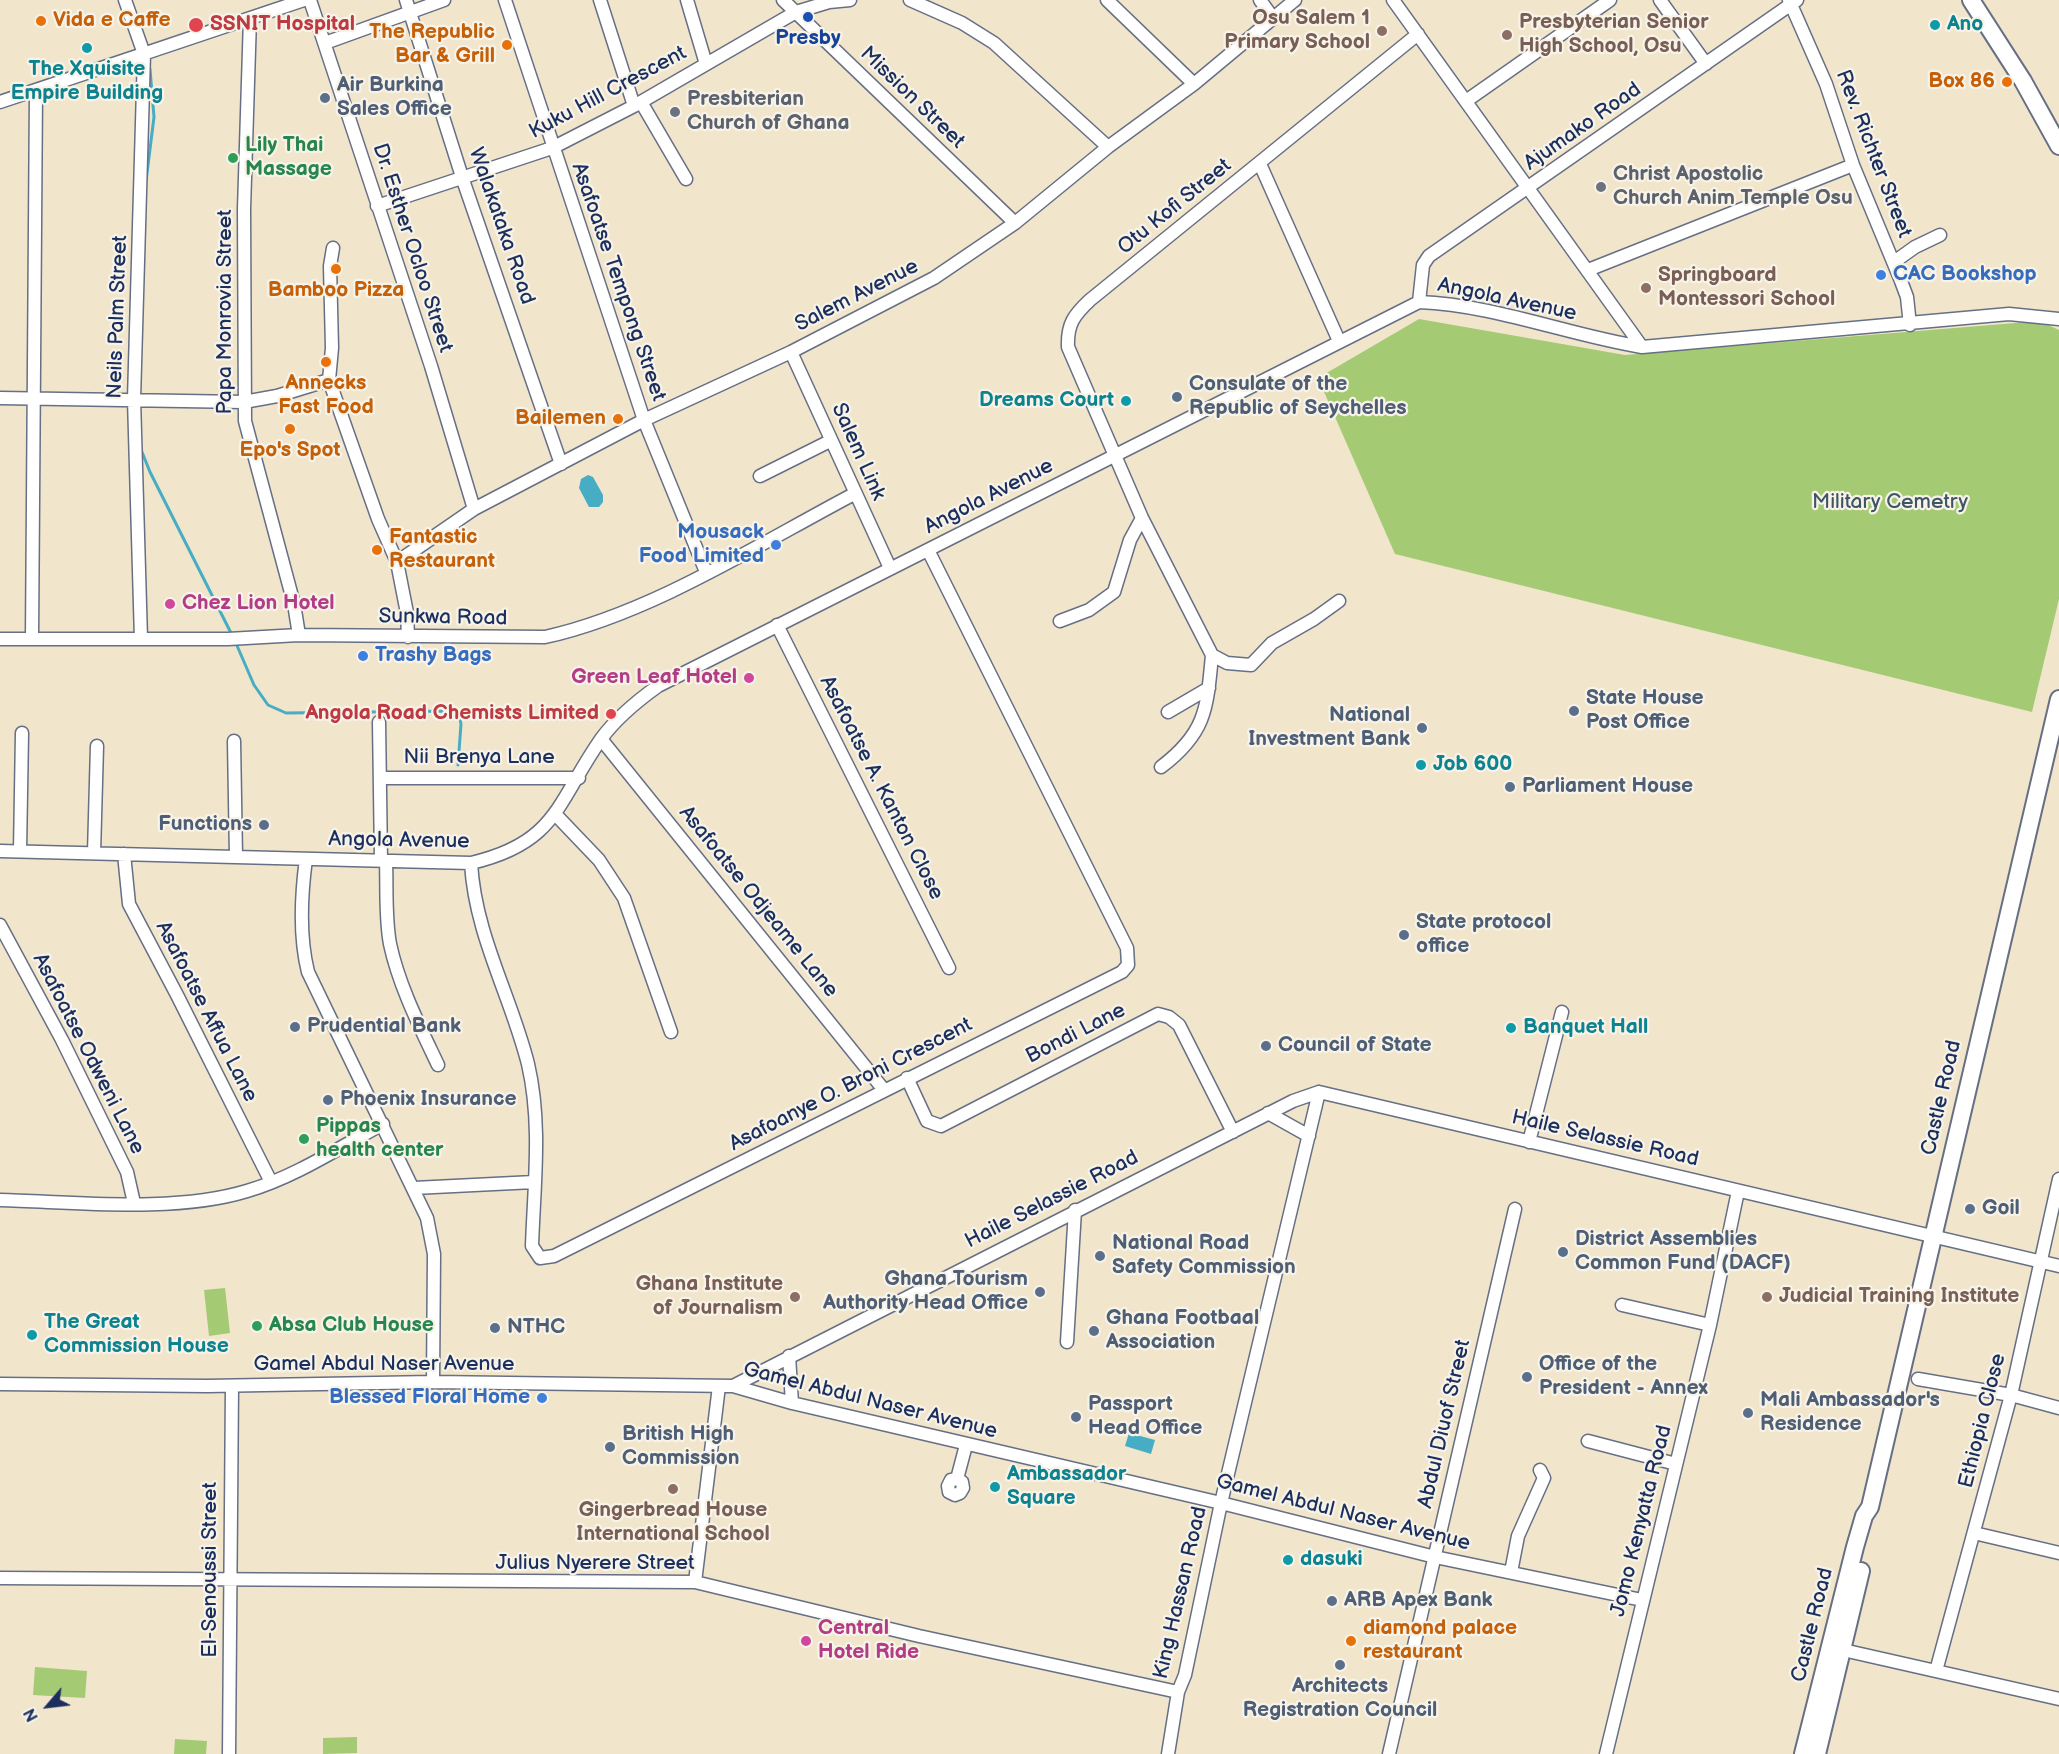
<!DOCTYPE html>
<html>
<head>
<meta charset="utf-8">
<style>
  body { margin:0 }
  #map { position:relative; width:2059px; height:1754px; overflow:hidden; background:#f1e5cc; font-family:"Balsamiq Sans",sans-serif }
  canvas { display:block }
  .north { position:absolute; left:18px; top:1676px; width:60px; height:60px; -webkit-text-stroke:4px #f7f3e8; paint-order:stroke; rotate:242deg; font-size:16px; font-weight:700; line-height:24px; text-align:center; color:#1b2f5e }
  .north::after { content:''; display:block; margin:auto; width:21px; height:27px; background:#1b2f5e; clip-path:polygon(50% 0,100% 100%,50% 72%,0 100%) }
</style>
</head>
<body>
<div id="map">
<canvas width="2059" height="1754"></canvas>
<div class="north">N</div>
</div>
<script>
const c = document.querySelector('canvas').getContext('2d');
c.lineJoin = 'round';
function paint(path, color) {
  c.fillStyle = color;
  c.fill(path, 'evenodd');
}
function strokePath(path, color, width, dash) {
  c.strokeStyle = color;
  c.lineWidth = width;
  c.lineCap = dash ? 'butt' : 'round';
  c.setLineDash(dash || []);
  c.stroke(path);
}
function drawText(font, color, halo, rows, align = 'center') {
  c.font = font + ' "Balsamiq Sans",sans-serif';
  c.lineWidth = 4.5;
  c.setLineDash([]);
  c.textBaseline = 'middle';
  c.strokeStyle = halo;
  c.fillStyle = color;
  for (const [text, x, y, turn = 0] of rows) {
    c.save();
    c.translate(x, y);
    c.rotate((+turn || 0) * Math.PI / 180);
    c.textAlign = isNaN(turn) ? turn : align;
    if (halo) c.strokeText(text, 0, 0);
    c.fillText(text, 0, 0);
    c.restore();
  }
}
paint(new Path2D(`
  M1419 319 1625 355 2040 321 2059 330V599L2032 712 1395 554 1318 378Z
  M225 1288 230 1333 209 1336 204 1290Z
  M35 1667 87 1671 85 1698 33 1695Z
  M357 1737V1753L323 1754V1738Z
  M175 1739 207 1741 206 1754H174Z`), '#a5ca74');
paint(new Path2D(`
  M588 475 593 477 603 495V502L599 507H589L579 488 581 479Z
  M1129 1433 1155 1440 1151 1454 1125 1446Z`), '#46adc5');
strokePath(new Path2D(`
  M146 181 154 117 150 69
  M140 447 150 472 232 635
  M235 641 254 685 268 705 286 713 453 711 459 715 461 724 458 765`), '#46adc5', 3);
const minor = new Path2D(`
  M125 0 144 54 134 399 141 639
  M310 0 431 366 474 509
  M406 0 463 180 561 464
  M505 0 644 420 706 572
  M600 0 634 106
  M687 0 706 64
  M783 0 1015 223
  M910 0 962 23 994 43 1108 147
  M1107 0 1194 84
  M1260 0 1273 18
  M1393 0 1642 347
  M1660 0 1706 64
  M1789 0 1826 84 1853 165 1901 281 1907 297 1910 325
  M250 18 244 209 245 421 294 604 299 635
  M325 43 444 0
  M1466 101 1610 0
  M0 102 304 0
  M641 102 686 179
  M1260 164 1339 341
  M377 206 552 148 634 106 796 12 829 2 850 0
  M333 248 330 266 332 348 329 380 378 519 397 562 407 613 408 637
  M1894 262 1915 247 1940 235
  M1588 270 1853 165
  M1419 302 1423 265 1429 256 1797 0
  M791 352 890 568
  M0 398 244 402 277 396 329 380
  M760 476 830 441
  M397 562 474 509 644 420 791 352 934 278 1015 223 1108 147 1194 84 1295 0
  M1339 601 1314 619 1272 643 1251 665 1227 663 1212 655 1142 518 1068 347C1067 324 1074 315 1090 300L1418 34
  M1060 621 1089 610 1114 592 1130 540 1142 518
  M777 625 949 968
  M32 638 36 90
  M0 639H228L299 635 545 637C650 614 759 544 854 494
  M1168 712 1209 688
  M379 722 381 860
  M601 739 884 1090
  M234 741 236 857
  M1161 767C1206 733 1207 709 1212 655
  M380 778H579
  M556 815 599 860 624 898 671 1032
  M0 851 471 863C557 843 557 802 601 739 617 717 637 701 658 686L1419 302C1495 305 1568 335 1642 347L2009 314 2059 319
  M20 851 22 733
  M94 853 97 746
  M124 854 129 904 177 995 271 1182
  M306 859C301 896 299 936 308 972L427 1218 434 1254 433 1382
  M386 861C387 888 385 917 390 944 399 986 420 1027 438 1065
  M471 863C475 935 511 996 528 1064 542 1124 534 1185 532 1246L540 1258 554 1256 1122 972 1128 965 1127 948 928 550
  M0 925 62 1040 127 1172 134 1203
  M907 1078 927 1121 941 1126 1158 1014 1169 1017 1179 1025 1233 1132
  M1268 1113 1309 1136
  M1529 1142 1562 1012
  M414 1188 534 1182
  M0 1200C76 1202 175 1213 247 1191 295 1177 340 1147 383 1124
  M1622 1305 1710 1325
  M1067 1342 1075 1210
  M789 1356 792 1403
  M1918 1379 2011 1395 2059 1408
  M0 1384 207 1386 433 1382 733 1386 792 1403 1221 1503 1435 1557 1642 1600
  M733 1386 1293 1101 1319 1092 2059 1266
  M1588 1441 1676 1464
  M957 1479 962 1482 963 1488 960 1493 955 1495 949 1492 948 1486 951 1480 957 1479 966 1445
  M1974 1533 2059 1553
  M1511 1572 1518 1536 1544 1478 1540 1470
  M0 1578 695 1582 919 1636 1178 1692
  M695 1582 719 1386
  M1843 1650 2059 1699
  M1936 1671 2011 1395 2059 1179
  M229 1754 232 1386
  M1168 1754 1178 1692 1185 1675 1221 1503 1319 1092
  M1389 1754 1515 1209
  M1606 1754 1710 1325 1738 1191`);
const major = new Path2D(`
  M1971 0 2023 81 2059 146
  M1803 1754 1855 1547 1864 1516 1870 1507 2059 699
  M1817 1754 1861 1571`);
strokePath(minor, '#666f84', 15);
strokePath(major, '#666f84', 20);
strokePath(minor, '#fff', 12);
strokePath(major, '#fff', 16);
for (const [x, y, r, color] of [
  [808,17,6,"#1a4fb4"],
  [41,21,6,"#e8710a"],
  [196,25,8,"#e0444e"],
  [1935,25,6,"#0f9aa8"],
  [1382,31,6,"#8d6e63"],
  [1507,35,6,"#8d6e63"],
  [507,45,6,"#e8710a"],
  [87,48,6,"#0f9aa8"],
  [2007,82,6,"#e8710a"],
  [325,98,6,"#5c6f8a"],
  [675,112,6,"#6b7280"],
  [233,158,6,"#2e9e5b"],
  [1601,187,6,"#6b7280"],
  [336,269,6,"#e8710a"],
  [1881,275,6,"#3f7fe0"],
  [1646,288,6,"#8d6e63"],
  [326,362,6,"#e8710a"],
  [1177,397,6,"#5c6f8a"],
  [1126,401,6,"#0f9aa8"],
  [618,419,6,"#e8710a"],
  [290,429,6,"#e8710a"],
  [776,545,6,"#3f7fe0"],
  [377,550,6,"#e8710a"],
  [170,604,6,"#d1479c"],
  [363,656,6,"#3f7fe0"],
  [749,678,6,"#d1479c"],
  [1574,711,6,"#5c6f8a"],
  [611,714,6,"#e0444e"],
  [1422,728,6,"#5c6f8a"],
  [1421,765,6,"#0f9aa8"],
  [1510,787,6,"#5c6f8a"],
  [264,825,6,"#5c6f8a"],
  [1404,935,6,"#5c6f8a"],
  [295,1027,6,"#5c6f8a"],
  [1511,1028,6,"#0f9aa8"],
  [1266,1046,6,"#5c6f8a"],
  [328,1100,6,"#5c6f8a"],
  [304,1139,6,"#2e9e5b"],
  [1970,1209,6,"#5c6f8a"],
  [1563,1252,6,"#5c6f8a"],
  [1100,1256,6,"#5c6f8a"],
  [1040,1292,6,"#5c6f8a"],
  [795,1297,6,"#8d6e63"],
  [1767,1297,6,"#8d6e63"],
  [257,1326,6,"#2e9e5b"],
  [495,1328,6,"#5c6f8a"],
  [1094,1331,6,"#5c6f8a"],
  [32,1335,6,"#0f9aa8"],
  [1527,1377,6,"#5c6f8a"],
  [542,1398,6,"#3f7fe0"],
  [1748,1413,6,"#5c6f8a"],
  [1076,1417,6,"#5c6f8a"],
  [610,1447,6,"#5c6f8a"],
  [995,1487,6,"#0f9aa8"],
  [673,1489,6,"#8d6e63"],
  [1288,1560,6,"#0f9aa8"],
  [1332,1601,6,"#5c6f8a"],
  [806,1641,6,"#d1479c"],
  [1351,1641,6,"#e8710a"],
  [1340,1665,6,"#5c6f8a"]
]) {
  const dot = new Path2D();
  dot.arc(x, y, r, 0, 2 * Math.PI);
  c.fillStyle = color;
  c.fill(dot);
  strokePath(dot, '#f7f3e8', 2);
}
drawText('bold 21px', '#785e54', '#f7f3e8', [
  ["Osu Salem 1",1370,19,"right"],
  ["Primary School",1370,43,"right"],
  ["Presbyterian Senior",1519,23],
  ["High School, Osu",1519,47],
  ["Springboard",1658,276],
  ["Montessori School",1658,300],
  ["Ghana Institute",783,1285,"right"],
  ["of Journalism",783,1309,"right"],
  ["Judicial Training Institute",1779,1297],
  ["Gingerbread House",673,1511,"center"],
  ["International School",673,1535,"center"]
], 'left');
drawText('bold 21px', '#c56008', '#f7f3e8', [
  ["Vida e Caffe",53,21],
  ["The Republic",495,33,"right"],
  ["Bar & Grill",495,57,"right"],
  ["Box 86",1995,82,"right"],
  ["Bamboo Pizza",336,291,"center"],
  ["Annecks",326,384,"center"],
  ["Fast Food",326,408,"center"],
  ["Bailemen",606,419,"right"],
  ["Epo's Spot",290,451,"center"],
  ["Fantastic",389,538],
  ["Restaurant",389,562],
  ["diamond palace",1363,1629],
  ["restaurant",1363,1653]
], 'left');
drawText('bold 21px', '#be3a42', '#f7f3e8', [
  ["SSNIT Hospital",210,25],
  ["Angola Road Chemists Limited",599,714,"right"]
], 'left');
drawText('bold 21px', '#0d838f', '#f7f3e8', [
  ["Ano",1947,25],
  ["The Xquisite",87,70,"center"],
  ["Empire Building",87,94,"center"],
  ["Dreams Court",1114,401,"right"],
  ["Job 600",1433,765],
  ["Banquet Hall",1523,1028],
  ["The Great",44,1323],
  ["Commission House",44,1347],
  ["Ambassador",1007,1475],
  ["Square",1007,1499],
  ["dasuki",1300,1560]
], 'left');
drawText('bold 21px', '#164399', '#f7f3e8', [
  ["Presby",808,39]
]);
drawText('bold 21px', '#4e5e75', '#f7f3e8', [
  ["Air Burkina",337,86],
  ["Sales Office",337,110],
  ["Consulate of the",1189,385],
  ["Republic of Seychelles",1189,409],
  ["State House",1586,699],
  ["Post Office",1586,723],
  ["National",1410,716,"right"],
  ["Investment Bank",1410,740,"right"],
  ["Parliament House",1522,787],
  ["Functions",252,825,"right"],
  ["State protocol",1416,923],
  ["office",1416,947],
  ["Prudential Bank",307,1027],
  ["Council of State",1278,1046],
  ["Phoenix Insurance",340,1100],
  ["Goil",1982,1209],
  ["District Assemblies",1575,1240],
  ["Common Fund (DACF)",1575,1264],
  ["National Road",1112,1244],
  ["Safety Commission",1112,1268],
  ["Ghana Tourism",1028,1280,"right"],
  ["Authority Head Office",1028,1304,"right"],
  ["Ghana Footbaal",1106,1319],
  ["Association",1106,1343],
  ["NTHC",507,1328],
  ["Office of the",1539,1365],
  ["President - Annex",1539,1389],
  ["Mali Ambassador's",1760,1401],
  ["Residence",1760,1425],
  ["Passport",1088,1405],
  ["Head Office",1088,1429],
  ["British High",622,1435],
  ["Commission",622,1459],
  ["ARB Apex Bank",1344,1601],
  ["Architects",1340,1687,"center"],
  ["Registration Council",1340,1711,"center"]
], 'left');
drawText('21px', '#1b2f5e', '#f7f3e8', [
  ["Kuku Hill Crescent",608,93,-28],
  ["Mission Street",912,98,44],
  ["Ajumako Road",1583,127,-35],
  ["Rev. Richter Street",1873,154,69],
  ["Otu Kofi Street",1175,207,-39],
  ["Walakataka Road",501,226,71],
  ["Dr. Esther Ocloo Street",412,248,72],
  ["Asafoatse Tempong Street",618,282,71],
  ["Salem Avenue",857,296,-27],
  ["Angola Avenue",1507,300,12],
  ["Papa Monrovia Street",226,312,-90],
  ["Neils Palm Street",118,317,-88],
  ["Salem Link",858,452,66],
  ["Angola Avenue",989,497,-27],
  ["Sunkwa Road",443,618,1],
  ["Nii Brenya Lane",479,758],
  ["Asafoatse A. Kanton Close",881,788,63],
  ["Angola Avenue",399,841,1],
  ["Asafoatse Odjeame Lane",758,902,51],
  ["Asafoatse Affua Lane",206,1012,63],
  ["Bondi Lane",1076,1034,-27],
  ["Asafoatse Odweni Lane",88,1054,63],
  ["Asafoanye O. Broni Crescent",851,1085,-27],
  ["Castle Road",1942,1098,-77],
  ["Haile Selassie Road",1605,1139,13],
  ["Haile Selassie Road",1052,1200,-27],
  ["Gamel Abdul Naser Avenue",384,1365],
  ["Gamel Abdul Naser Avenue",870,1401,14],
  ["Ethiopia Close",1983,1421,-76],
  ["Abdul Diuof Street",1445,1424,-77],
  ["Gamel Abdul Naser Avenue",1343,1513,14],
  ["Jomo Kenyatta Road",1642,1521,-76],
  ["Julius Nyerere Street",595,1564],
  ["El-Senoussi Street",211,1570,-90],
  ["King Hassan Road",1181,1593,-77],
  ["Castle Road",1813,1625,-76]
]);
drawText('bold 21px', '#5b616d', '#f7f3e8', [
  ["Presbiterian",687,100],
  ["Church of Ghana",687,124],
  ["Christ Apostolic",1613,175],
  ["Church Anim Temple Osu",1613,199]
], 'left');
drawText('bold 21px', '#27864d', '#f7f3e8', [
  ["Lily Thai",245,146],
  ["Massage",245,170],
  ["Pippas",316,1127],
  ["health center",316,1151],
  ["Absa Club House",269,1326]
], 'left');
drawText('bold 21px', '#366cbe', '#f7f3e8', [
  ["CAC Bookshop",1893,275],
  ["Mousack",764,533,"right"],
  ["Food Limited",764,557,"right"],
  ["Trashy Bags",375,656],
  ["Blessed Floral Home",530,1398,"right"]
], 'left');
drawText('21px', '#3e5664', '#f7f3e8', [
  ["Military Cemetry",1890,503]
]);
drawText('bold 21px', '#b23c85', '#f7f3e8', [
  ["Chez Lion Hotel",182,604],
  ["Green Leaf Hotel",737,678,"right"],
  ["Central",818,1629],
  ["Hotel Ride",818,1653]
], 'left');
</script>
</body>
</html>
